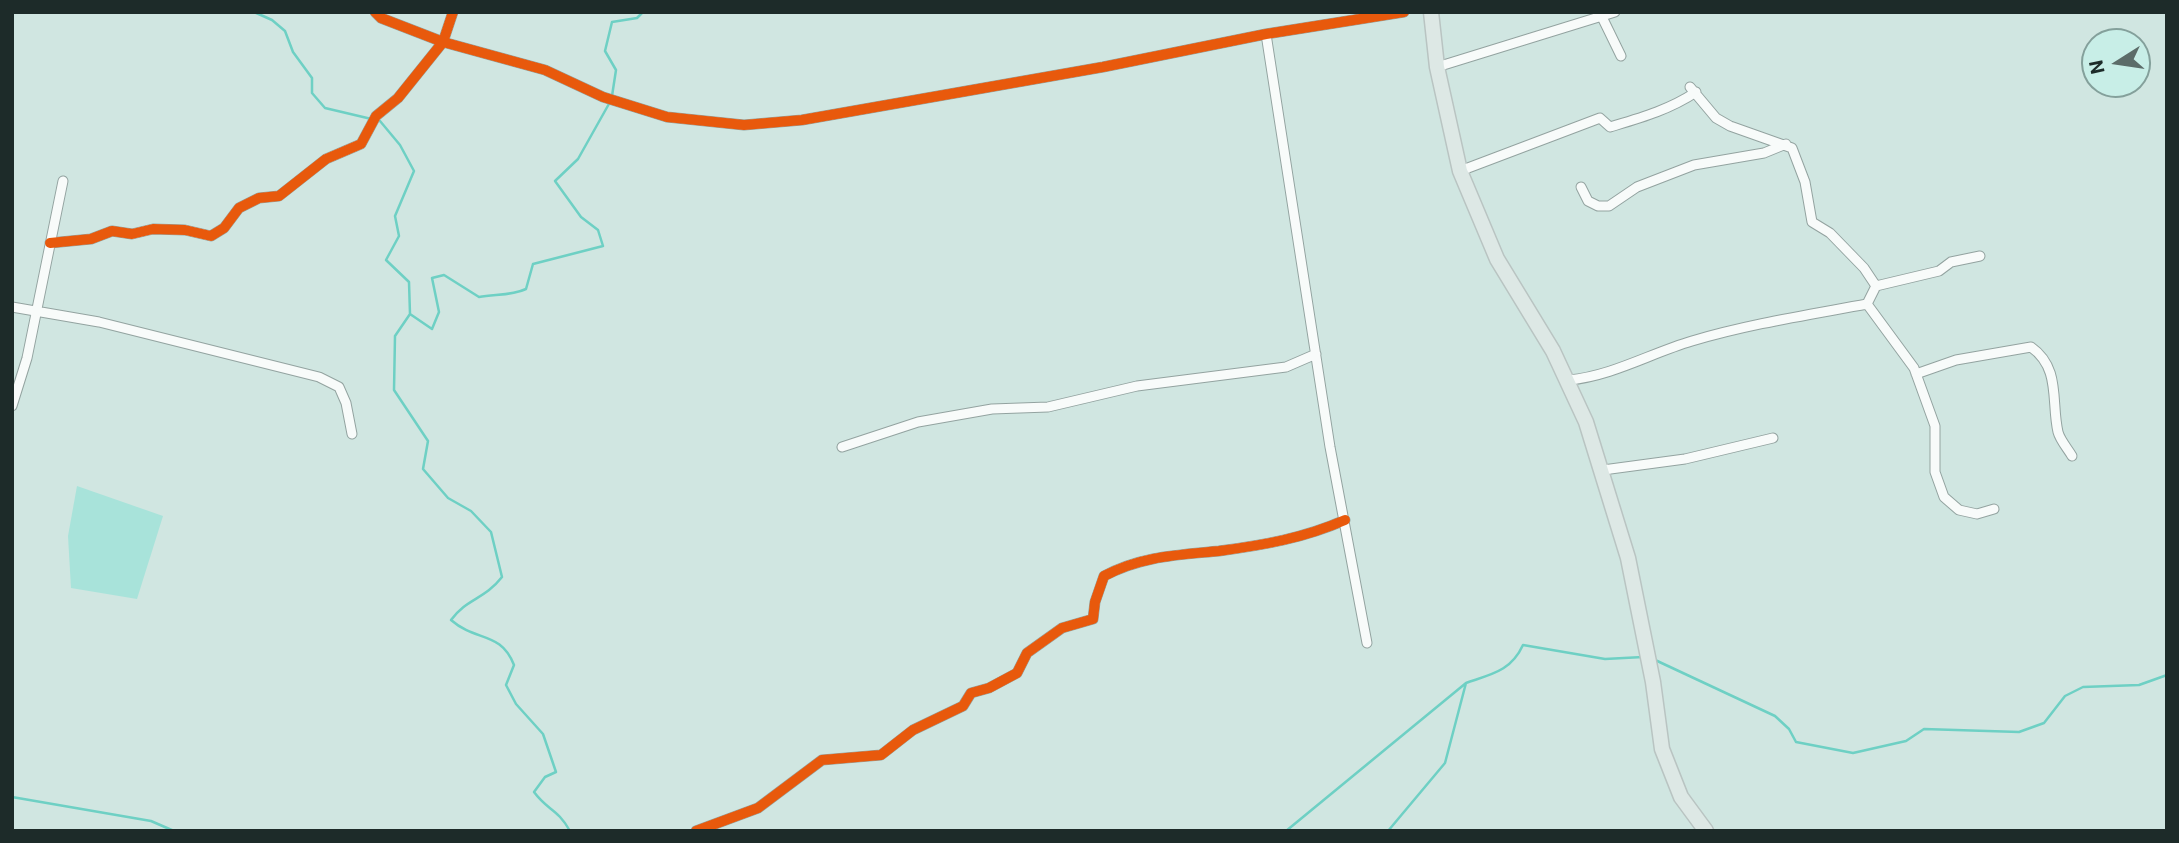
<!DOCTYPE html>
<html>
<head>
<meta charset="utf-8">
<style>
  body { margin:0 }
  #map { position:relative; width:2179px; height:843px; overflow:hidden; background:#d0e6e1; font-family:Roboto,sans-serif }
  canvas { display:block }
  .frame { position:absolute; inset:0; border:14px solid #1d2b29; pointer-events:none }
  .north { position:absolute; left:2081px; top:28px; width:70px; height:70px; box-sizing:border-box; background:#c8eee7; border:2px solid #84a09b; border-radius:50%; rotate:258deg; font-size:19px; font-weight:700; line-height:28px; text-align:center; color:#1d2b29 }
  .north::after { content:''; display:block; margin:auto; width:24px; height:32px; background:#5c6c69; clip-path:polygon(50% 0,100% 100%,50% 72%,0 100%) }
</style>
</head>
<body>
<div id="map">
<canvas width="2179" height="843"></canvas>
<div class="frame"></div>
<div class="north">N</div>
</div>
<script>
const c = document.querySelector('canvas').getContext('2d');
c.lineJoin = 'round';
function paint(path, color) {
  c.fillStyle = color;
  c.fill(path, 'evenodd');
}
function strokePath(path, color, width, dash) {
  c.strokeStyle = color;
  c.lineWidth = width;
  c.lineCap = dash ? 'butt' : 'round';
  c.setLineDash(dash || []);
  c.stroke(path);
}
paint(new Path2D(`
  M77 486 163 516 137 599 71 588 68 536Z`), '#a8e3da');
strokePath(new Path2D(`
  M254 12 272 20 285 31 293 52 312 78V93L325 108 380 121 400 145 414 171 395 216 399 236 386 260 409 282 410 314 395 336 394 390 428 441 423 469 448 498 471 511 491 532 502 577C484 600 467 598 451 620 476 642 501 631 514 665L506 685 516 704 543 734 556 772 545 777 534 792C548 811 557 808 570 831
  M612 96 616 70 605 51 612 22 637 18 643 12
  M410 314 432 329 439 312 432 278 444 275 479 297C495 294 511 296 526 289L533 264 603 246 598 230 581 217 555 181 578 159 610 102
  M1653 659 1775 716 1789 729 1796 742 1853 753 1906 741 1924 729 2019 732 2044 723 2065 696 2083 687 2139 685 2167 675
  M12 797 151 821 174 831
  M1286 831 1466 683C1492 674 1511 671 1523 645L1605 659 1643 657
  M1388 831 1445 763 1466 683`), '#6ed0c4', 2.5);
const street = new Path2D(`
  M453 12 443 42 545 70 603 97 667 117 744 125 802 120 1103 67 1266 34 1404 12
  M1602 17 1621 56
  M1266 34 1330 447 1367 643
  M1437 67 1615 12
  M1690 87 1716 118 1730 126 1792 148 1805 182 1812 222 1830 233 1864 268 1876 286
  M1460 171 1600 118 1610 127C1640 118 1669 110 1696 92
  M1581 187 1588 201 1598 206H1609L1637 187 1694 165 1764 153 1786 144
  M50 243 91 239 112 231 132 234 153 229 185 230 211 236 224 228 239 208 259 198 279 196 326 159 361 144 376 116 398 98 443 42 381 18 375 12
  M1867 304 1914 368 1935 426V472L1944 497 1959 510 1977 514 1994 509
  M12 307 99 322 319 377 339 387 346 403 352 434
  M1916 374 1956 360 2031 347C2061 368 2051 402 2058 432 2060 440 2068 449 2072 456
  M1569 380C1612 376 1651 353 1692 341 1749 324 1808 315 1867 304L1876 286 1939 271 1951 262 1980 256
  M12 406 27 358 63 181
  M842 447 918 422 992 409 1048 407 1137 386 1286 367 1316 354
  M1603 470 1685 459 1773 438
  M696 831 758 808 822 760 881 755 913 730 963 706 971 693 989 688 1017 673 1027 653 1062 628 1093 619 1095 602 1104 576C1141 556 1178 555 1219 551 1264 545 1304 538 1345 520`);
const primary = new Path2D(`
  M1431 12 1437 67 1460 171 1497 259 1553 351 1586 422 1628 558 1653 682 1662 749 1681 797 1706 831`);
strokePath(street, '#93a3a0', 11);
strokePath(primary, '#b9c4c2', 17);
strokePath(street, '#f8fbfa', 9);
strokePath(primary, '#dde8e5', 14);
strokePath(new Path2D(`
  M453 12 443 42 545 70 603 97 667 117 744 125 802 120 1103 67 1266 34 1404 12
  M50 243 91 239 112 231 132 234 153 229 185 230 211 236 224 228 239 208 259 198 279 196 326 159 361 144 376 116 398 98 443 42 381 18 375 12
  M696 831 758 808 822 760 881 755 913 730 963 706 971 693 989 688 1017 673 1027 653 1062 628 1093 619 1095 602 1104 576C1141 556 1178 555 1219 551 1264 545 1304 538 1345 520`), '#e8590c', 10);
</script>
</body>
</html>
